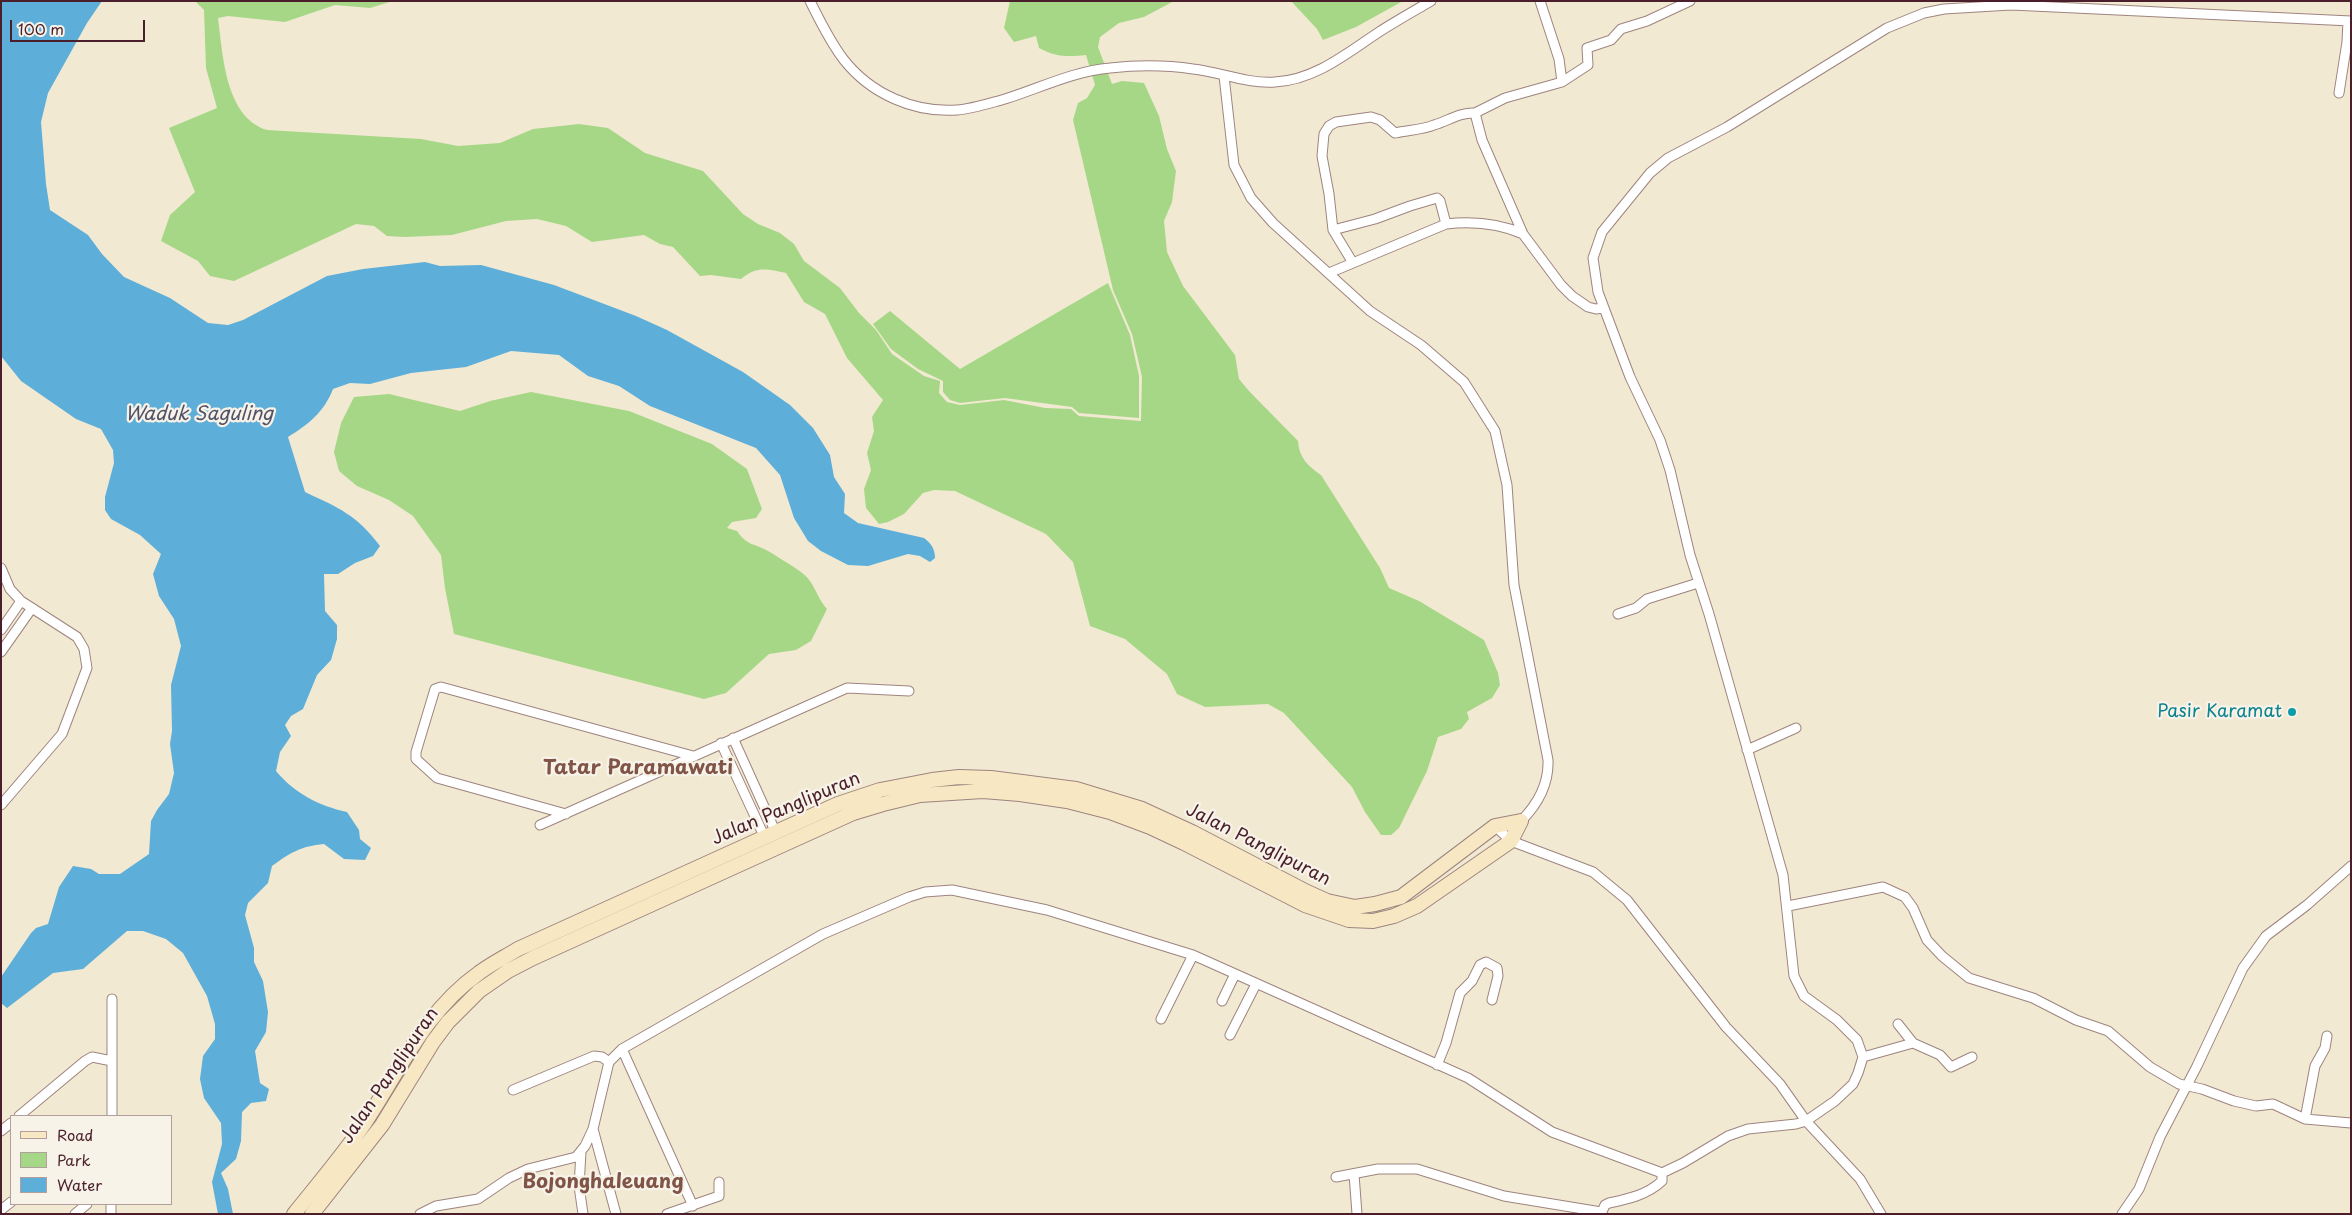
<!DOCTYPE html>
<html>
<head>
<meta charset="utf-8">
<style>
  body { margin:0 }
  #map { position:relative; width:2352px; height:1215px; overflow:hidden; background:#f2e9d3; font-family:"Playpen Sans",sans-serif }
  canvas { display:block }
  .frame { position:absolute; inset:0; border:2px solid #4a1f2b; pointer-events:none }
  .legend { position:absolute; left:10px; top:1115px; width:162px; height:90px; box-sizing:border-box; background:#f7f3e8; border:1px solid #b29e9c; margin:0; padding:6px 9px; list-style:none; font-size:15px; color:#4a1f2b }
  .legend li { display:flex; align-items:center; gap:10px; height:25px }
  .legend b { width:25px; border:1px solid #b29e9c }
  .scale { position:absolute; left:10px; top:20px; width:135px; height:22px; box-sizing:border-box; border:2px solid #4a1f2b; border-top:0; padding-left:6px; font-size:15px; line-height:18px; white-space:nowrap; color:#4a1f2b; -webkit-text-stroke:4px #f7f3e8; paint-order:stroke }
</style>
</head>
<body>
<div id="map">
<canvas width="2352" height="1215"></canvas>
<div class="frame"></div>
<ul class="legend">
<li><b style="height:6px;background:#f7e8c3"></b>Road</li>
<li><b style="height:14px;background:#a6d786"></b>Park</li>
<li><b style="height:14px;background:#5daed8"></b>Water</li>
</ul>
<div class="scale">100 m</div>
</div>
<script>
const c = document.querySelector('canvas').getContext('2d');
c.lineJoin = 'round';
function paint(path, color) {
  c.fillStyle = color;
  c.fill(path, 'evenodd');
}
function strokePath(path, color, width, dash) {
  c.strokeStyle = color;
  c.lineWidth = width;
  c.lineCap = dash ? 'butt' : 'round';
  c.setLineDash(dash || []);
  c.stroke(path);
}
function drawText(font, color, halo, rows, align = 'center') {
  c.font = font + ' "Playpen Sans",sans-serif';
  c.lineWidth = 4.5;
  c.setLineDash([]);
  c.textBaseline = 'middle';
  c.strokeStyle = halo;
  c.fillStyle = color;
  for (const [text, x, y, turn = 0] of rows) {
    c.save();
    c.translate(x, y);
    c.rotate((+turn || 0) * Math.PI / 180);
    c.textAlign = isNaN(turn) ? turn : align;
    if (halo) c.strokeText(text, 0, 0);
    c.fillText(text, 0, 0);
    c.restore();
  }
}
paint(new Path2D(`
  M195 1H393L370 8 335 5 285 22 228 16 218 18C223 55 225 117 267 130L421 139 458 146 500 143 533 129 579 124 608 128 645 153 703 171 743 214 758 224 780 233 794 244 804 261 840 288 859 313 876 330 892 354 924 376 940 381 939 393 947 402 960 405 1004 400 1045 408 1071 409 1079 416 1141 421 1142 377 1132 334 1113 290 1073 120 1078 103 1087 98 1095 85 1086 55C1068 57 1055 57 1039 48L1036 36 1014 42 1004 28 1010 1H1174L1144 17 1119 23 1100 37 1098 47 1112 84 1122 81 1144 83 1159 116 1167 149 1176 171 1172 202 1164 221 1167 252 1183 286 1235 355 1239 379 1249 391 1298 441C1299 458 1308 466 1321 475L1380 568 1389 588 1419 601 1484 640 1498 673 1500 685 1492 698 1467 712 1469 719 1461 729 1438 737 1427 771 1399 828 1391 835H1381L1365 812 1352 787 1284 713 1268 704 1205 707 1177 694 1167 674 1125 639 1090 626 1073 562 1046 534 955 491 934 490 923 493 904 514 888 522 879 524 866 508 864 489 871 470 867 453 874 431 872 417 883 400 847 358 825 314 804 302 786 273C766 269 757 266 741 279L711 275 700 276 673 247 660 244 644 235 592 242 566 226 537 219 506 221 452 235 405 237 387 236 374 226 356 224 234 281 210 276 198 261 161 241 170 215 195 192 169 128 217 108 206 68 204 10Z
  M1291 1H1403L1356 27 1323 40 1317 29Z
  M1108 283 1130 335 1139 376V418L1079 413 1072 407 1005 398 960 403 950 400 943 392V381L918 369 891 349 873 324 890 311 960 369Z
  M531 392 629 411 712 444 747 469 762 509 756 518 732 522 727 528 737 531C747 546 754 543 768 551 778 557 791 565 801 572 815 582 815 595 827 609L811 641 796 650 769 654 726 693 704 699 454 634 445 588 441 555 413 516 389 500 357 486 339 471 334 452 341 423 354 397 389 394 460 411 490 401Z`), '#a6d786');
paint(new Path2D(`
  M1 1H102L87 23 48 93 41 122 46 184 50 210 88 235 102 254 124 277 170 298 208 323 228 325 243 320 327 276 363 269 425 262 440 266 481 265 554 285 636 316 667 330 743 372 790 405 813 428 830 455 834 477 845 494 844 513 858 523 924 538C931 543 935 549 935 558L930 562 920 556 908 554 868 566 848 565 821 551 808 541 794 518 780 475 756 448 650 406 619 386 588 376 559 355 511 351 466 367 411 373 370 384 350 383 333 389C324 412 309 424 288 437L305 492C339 508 357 515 380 546L373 556 355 563 338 574H324L325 611 337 625V639L331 660 317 675 303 709 291 716 285 725 291 736 280 752 276 771C294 793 319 806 347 812L359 830 360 839 371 848 365 860 344 859 324 844C301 846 290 853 272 866L268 883 248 903 245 915 254 948V962L263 981 268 1012 266 1032 255 1051 260 1083 269 1089 266 1101 251 1103 242 1112 241 1141 236 1159 221 1173 228 1189 233 1214H218L212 1182 222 1144 221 1123 204 1098 200 1079 203 1056 215 1039V1024L207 996 183 953 166 939 143 931H127L83 969 53 973 7 1008 1 1003V977L31 933 36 928 48 924 59 887 73 866 91 869 99 874H120L149 854 151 821 157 810 169 794 174 773 170 744 172 731 171 685 181 646 174 619 159 596 153 574 161 554 140 535 111 519 105 510V497L114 463 113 450 101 429 76 419 21 381 1 356Z`), '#5daed8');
const street = new Path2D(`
  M810 1C820 21 830 42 844 60 871 94 914 113 957 110 972 109 990 103 1005 99 1040 88 1074 71 1110 68 1137 65 1166 65 1193 69 1220 72 1247 84 1275 82 1315 80 1347 53 1379 32 1396 21 1414 11 1431 1
  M1540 1 1559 59 1562 82
  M1224 76 1234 165 1251 198 1273 223 1370 311 1421 345 1464 382 1495 431 1507 485 1514 585 1548 760C1549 785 1538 804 1521 821
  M2339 93 2347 42 2348 21
  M1475 113C1460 112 1448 121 1434 125 1422 130 1408 130 1395 133L1380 120 1371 117 1336 122 1329 126 1324 134 1322 156 1329 194 1333 230 1375 219 1410 206 1437 198 1440 201 1446 224C1473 221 1498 223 1523 234
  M1333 230 1353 263
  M1329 273 1446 224
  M1603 308 1596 309 1588 307 1572 296 1561 285 1523 234 1482 140 1475 113 1505 98 1562 82 1588 65 1587 48 1611 40 1621 29 1647 21 1690 1
  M1 568 10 589 21 601 77 637 84 649 87 668 62 734 1 805
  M1618 614 1636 608 1647 599 1698 583
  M1 630 21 601
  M1 652 32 608
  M733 738 776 833
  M721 743 765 838
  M1747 750 1796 728
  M566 814 437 778 416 759V752L435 689 441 687 693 756
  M540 825 847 688 909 691
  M1495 826 1511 841 1593 872 1627 900 1726 1027 1780 1084 1806 1121 1860 1179 1881 1214
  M1788 906 1883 887 1905 897 1913 908 1927 940 1942 956 1969 978 2033 998 2076 1020 2108 1031 2150 1067 2179 1084 2202 1089 2234 1101 2256 1106 2273 1104 2305 1119 2351 1123
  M1222 1001 1235 974
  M1161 1019 1193 955
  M1230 1035 1256 984
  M1913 1043 1940 1055 1951 1067 1972 1057
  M622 1049 693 1206
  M1863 1057 1913 1043 1898 1024
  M1437 1065 1446 1043 1460 993 1472 981 1480 965 1486 962 1497 968 1498 976 1492 1000
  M513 1090 594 1056 602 1057 609 1062
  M19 1116 85 1061 92 1057 112 1061
  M112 1116V999
  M2305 1119 2315 1066 2325 1048 2327 1036
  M593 1129 616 1214
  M1 1131 11 1123
  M581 1152 579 1186 583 1214
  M1354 1174 1357 1214
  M1336 1177 1378 1169H1417L1504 1196 1601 1212
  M1 1210 11 1202
  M75 1214 87 1204
  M111 1214V1204
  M420 1214 436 1206 478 1199 509 1178 528 1169 576 1157 585 1146 593 1129 609 1062 622 1049 823 934 909 897 925 892 952 890 1047 910 1193 955 1468 1078 1552 1132 1662 1173 1683 1163 1728 1136 1748 1129 1796 1124 1806 1121 1835 1101 1853 1084 1858 1073 1863 1057 1857 1040 1837 1020 1804 996 1794 976 1783 875 1709 614 1690 555 1670 470 1660 440 1630 377 1598 292 1593 258 1602 232 1650 173 1668 158 1727 127 1887 28 1924 13 1944 9 2011 5 2351 21
  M667 1214 719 1196V1182
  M1601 1214 1605 1205 1609 1203C1628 1199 1647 1195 1662 1181V1173
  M2122 1214 2139 1189 2160 1137 2197 1066 2243 968 2266 936 2307 905 2351 866`);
const secondary = new Path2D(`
  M294 1214C318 1184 343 1155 364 1124 400 1070 425 1011 479 973 491 964 505 957 518 949L838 804 880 790 932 780 959 777 991 778 1076 789 1142 809 1192 832 1307 892 1327 901 1355 907 1375 904 1401 897 1495 826 1521 821
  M312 1214 382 1125 433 1042 448 1022 479 991 508 971 533 958 853 813 883 804 920 795 983 791 1020 794 1067 801 1110 812 1150 827 1184 843 1305 905 1349 920 1373 921 1394 916 1417 906 1511 841 1521 821`);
strokePath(street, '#9e847f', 11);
strokePath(secondary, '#9e847f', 16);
strokePath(street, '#fff', 9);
strokePath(secondary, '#f7e8c3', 14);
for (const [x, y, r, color] of [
  [2292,712,5,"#0f9aa8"]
]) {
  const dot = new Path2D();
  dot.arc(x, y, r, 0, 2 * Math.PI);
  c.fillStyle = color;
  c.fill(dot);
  strokePath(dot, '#f7f3e8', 2);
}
drawText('18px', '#0d838f', '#f7f3e8', [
  ["Pasir Karamat",2282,712]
], 'right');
drawText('18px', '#4a1f2b', '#f7f3e8', [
  ["Jalan Panglipuran",786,809,-23],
  ["Jalan Panglipuran",1258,845,27],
  ["Jalan Panglipuran",390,1076,-56]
]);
drawText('italic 19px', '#515168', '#f7f3e8', [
  ["Waduk Saguling",199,415]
]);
drawText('bold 20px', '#805446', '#f7f3e8', [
  ["Tatar Paramawati",638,768],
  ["Bojonghaleuang",603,1182]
]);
</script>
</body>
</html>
